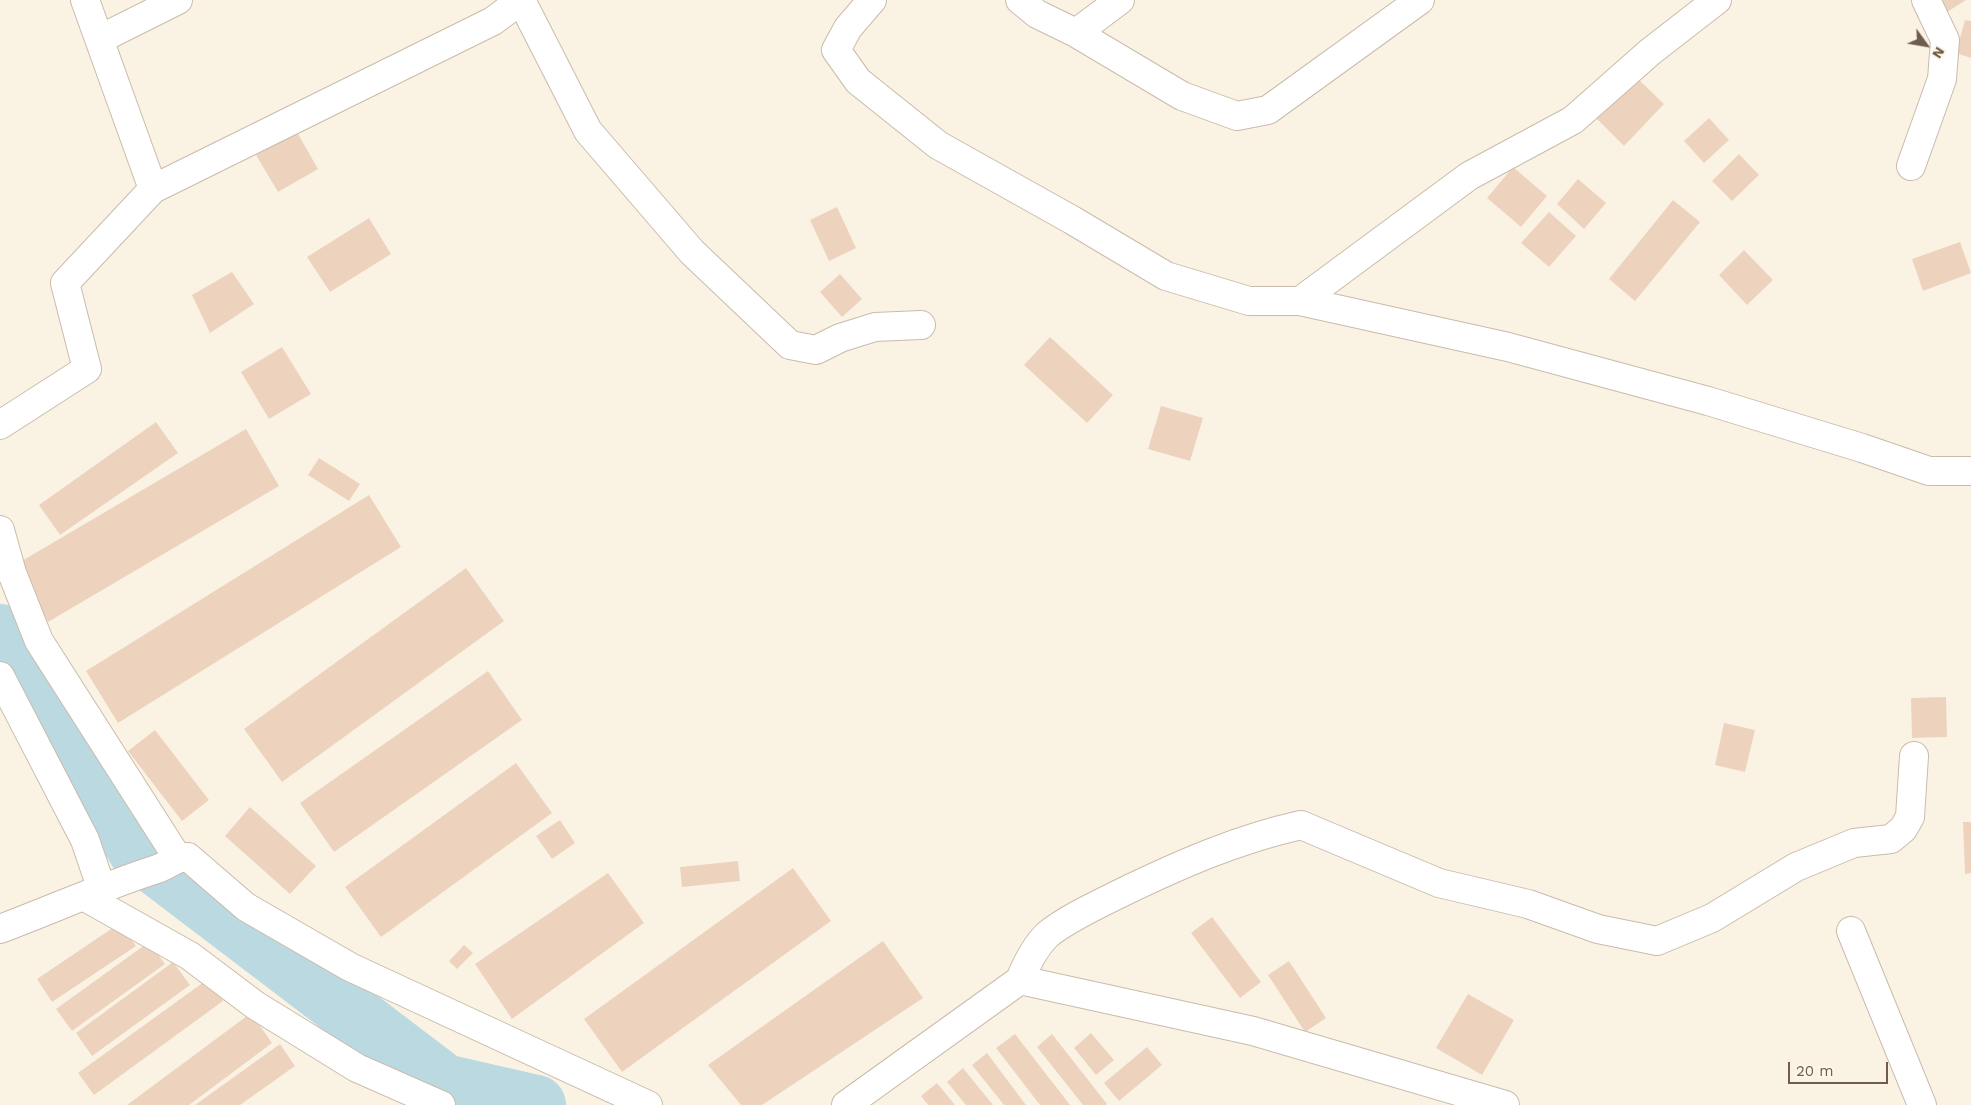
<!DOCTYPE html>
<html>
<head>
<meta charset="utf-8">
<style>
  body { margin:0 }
  #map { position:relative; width:1971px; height:1105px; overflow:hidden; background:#faf3e4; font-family:"Work Sans",sans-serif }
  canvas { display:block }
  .north { position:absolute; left:1901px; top:20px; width:50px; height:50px; -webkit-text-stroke:4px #fdf7e9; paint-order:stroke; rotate:122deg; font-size:14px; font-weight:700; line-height:20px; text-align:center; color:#705b4c }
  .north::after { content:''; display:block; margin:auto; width:18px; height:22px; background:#705b4c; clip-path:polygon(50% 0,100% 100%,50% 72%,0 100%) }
  .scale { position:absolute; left:1788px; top:1062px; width:100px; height:22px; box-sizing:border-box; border:2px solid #705b4c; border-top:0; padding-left:6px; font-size:15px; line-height:18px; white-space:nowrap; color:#705b4c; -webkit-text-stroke:4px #fdf7e9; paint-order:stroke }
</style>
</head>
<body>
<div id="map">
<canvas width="1971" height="1105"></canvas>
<div class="north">N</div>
<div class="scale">20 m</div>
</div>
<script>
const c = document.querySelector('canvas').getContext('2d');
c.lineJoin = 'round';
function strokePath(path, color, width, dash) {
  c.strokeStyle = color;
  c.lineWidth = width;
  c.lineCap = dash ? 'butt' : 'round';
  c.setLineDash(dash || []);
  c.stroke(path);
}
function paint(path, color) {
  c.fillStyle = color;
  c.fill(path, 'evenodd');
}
strokePath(new Path2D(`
  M0 634 56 719 139 852 444 1084 536 1105`), '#bad9e1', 60);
paint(new Path2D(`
  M1934 0H1966L1944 14Z
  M1965 20 1971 21V58L1956 53Z
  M1634 75 1664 104 1624 146 1594 116Z
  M1709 118 1729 140 1704 163 1684 141Z
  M297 132 318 169 278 192 256 155Z
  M1739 154 1759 175 1732 201 1712 181Z
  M1513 167 1547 196 1521 227 1487 198Z
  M1578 179 1606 203 1584 229 1557 204Z
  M1673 200 1700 222 1635 301 1609 279Z
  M837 207 856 248 829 261 810 220Z
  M1549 212 1576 236 1549 267 1521 243Z
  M369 218 391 254 330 292 307 257Z
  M1960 242 1971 273 1923 291 1912 259Z
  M1744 250 1773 280 1747 305 1719 275Z
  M232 272 254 304 210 333 192 295Z
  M840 274 862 299 842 317 820 292Z
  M1050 337 1113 395 1087 423 1024 365Z
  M282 347 311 394 269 419 241 372Z
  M1161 406 1203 418 1190 461 1148 449Z
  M156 422 178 453 60 535 39 505Z
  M246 429 279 486 48 622 15 565Z
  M319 458 360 484 349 501 308 475Z
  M369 495 401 547 118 723 86 671Z
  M466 568 504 621 282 782 244 729Z
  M488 671 522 720 334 852 300 803Z
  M1946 697 1947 737 1912 738 1911 698Z
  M1724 723 1755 730 1745 772 1715 765Z
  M155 730 209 800 182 821 128 751Z
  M516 763 552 813 381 937 345 887Z
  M250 807 316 866 290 894 225 836Z
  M560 820 575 843 552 859 536 836Z
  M1963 822H1971V873L1965 874Z
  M738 861 740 881 682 887 680 867Z
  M793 868 831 921 622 1072 584 1019Z
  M608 873 644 923 512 1019 475 964Z
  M1212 917 1261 982 1240 998 1191 933Z
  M120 923 136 946 52 1002 37 979Z
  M883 941 923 998 762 1105H741L708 1065Z
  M149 942 165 964 72 1031 56 1009Z
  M464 945 473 953 457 969 449 961Z
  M1289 961 1326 1018 1305 1032 1268 975Z
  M173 962 190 985 92 1056 76 1033Z
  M208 979 223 1001 94 1095 78 1073Z
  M1468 994 1514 1020 1482 1075 1436 1048Z
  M251 1013 272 1043 189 1105H127Z
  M1091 1033 1114 1060 1096 1075 1074 1048Z
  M1015 1034 1070 1105H1040L996 1048Z
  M1052 1034 1107 1104 1106 1105H1083L1037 1047Z
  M280 1044 295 1066 240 1105H195Z
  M1147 1047 1162 1065 1119 1101 1104 1083Z
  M987 1053 1026 1105H1004L972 1065Z
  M963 1068 993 1105H966L947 1082Z
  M937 1083 955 1105H928L921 1096Z`), '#edd3be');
const minor = new Path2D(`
  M85 0 153 189
  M521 0 588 131 692 252 790 345 816 350 840 338 875 327 921 325
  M872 0 848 28 836 50 858 81 938 145 1072 220 1166 276 1249 301H1300L1469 176 1573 120 1650 52 1717 0
  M1020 0 1037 14 1076 33 1120 0
  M1076 33 1182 96 1237 116 1268 110 1420 0
  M100 39 178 0
  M1911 166 1942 79 1945 40 1926 0
  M1300 301 1508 347 1708 401 1862 448 1929 471H1971
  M0 425 87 369 65 283 153 189 493 21 521 0
  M0 530 12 573 39 641 177 857
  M0 676 85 840 101 887
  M85 897 190 956 255 1005 357 1068 441 1105
  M0 929C53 909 104 886 157 869 169 865 175 857 188 857L246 907 350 967 648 1105
  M1851 931 1922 1105
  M1020 980C1026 965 1035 947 1047 935 1066 919 1101 903 1123 892 1181 864 1238 839 1301 825L1439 883 1528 904 1598 929 1657 941 1712 918 1796 867 1854 843 1891 839 1903 829 1910 817 1914 756
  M846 1105 1020 980 1253 1031 1505 1105`);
strokePath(minor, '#cabbab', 30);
strokePath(minor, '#fff', 28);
</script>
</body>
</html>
